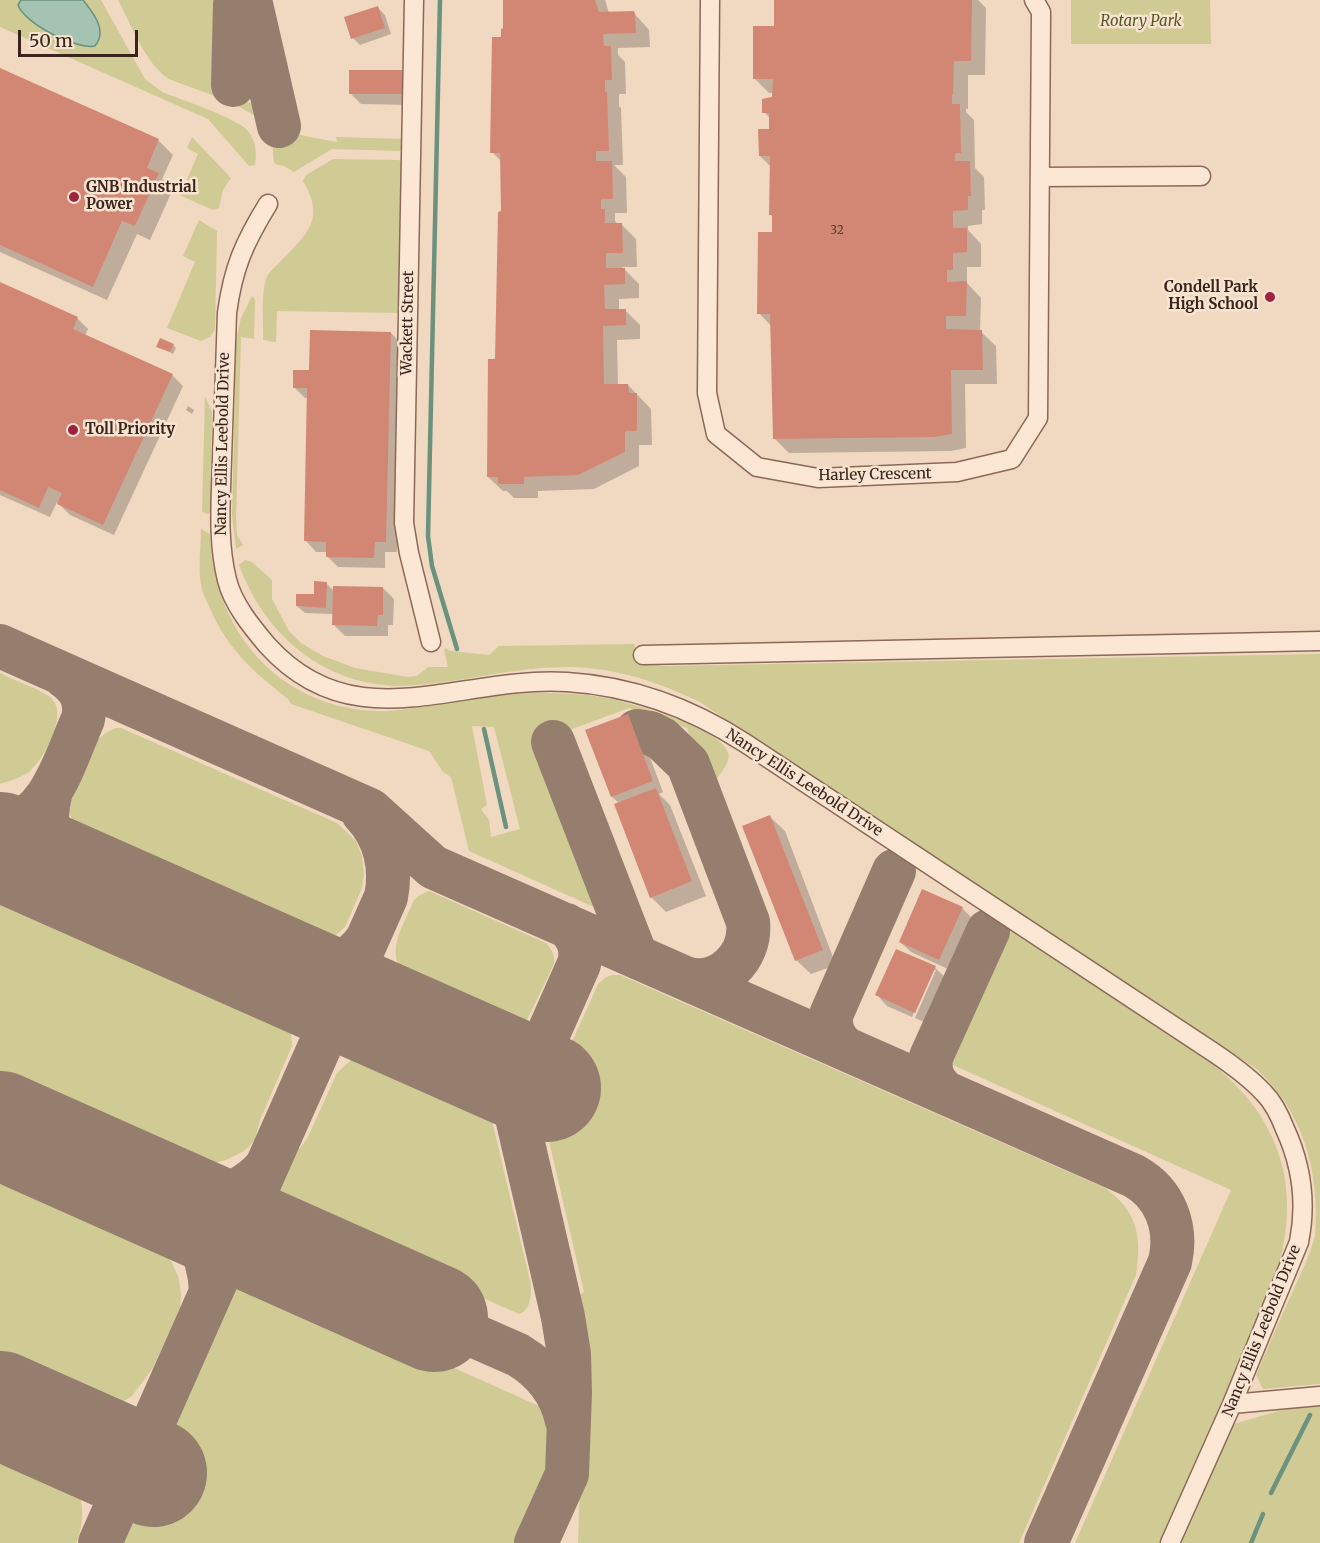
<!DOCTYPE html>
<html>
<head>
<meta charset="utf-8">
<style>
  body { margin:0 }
  #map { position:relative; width:1320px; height:1543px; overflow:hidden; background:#f1d8c1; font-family:Merriweather,serif }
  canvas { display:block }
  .scale { position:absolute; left:18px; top:30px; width:120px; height:27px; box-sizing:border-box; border:3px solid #3a241c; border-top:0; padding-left:8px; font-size:18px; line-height:21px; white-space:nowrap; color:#3a241c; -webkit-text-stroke:4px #f8e4d1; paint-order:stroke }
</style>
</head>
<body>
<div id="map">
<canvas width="1320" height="1543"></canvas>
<div class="scale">50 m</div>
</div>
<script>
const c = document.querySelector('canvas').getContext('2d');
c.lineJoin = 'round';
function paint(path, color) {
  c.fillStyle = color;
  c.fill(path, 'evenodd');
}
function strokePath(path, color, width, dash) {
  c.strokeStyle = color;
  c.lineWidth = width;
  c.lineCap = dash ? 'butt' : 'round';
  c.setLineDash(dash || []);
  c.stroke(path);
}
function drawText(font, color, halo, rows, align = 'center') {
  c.font = font + ' Merriweather,serif';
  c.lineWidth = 5;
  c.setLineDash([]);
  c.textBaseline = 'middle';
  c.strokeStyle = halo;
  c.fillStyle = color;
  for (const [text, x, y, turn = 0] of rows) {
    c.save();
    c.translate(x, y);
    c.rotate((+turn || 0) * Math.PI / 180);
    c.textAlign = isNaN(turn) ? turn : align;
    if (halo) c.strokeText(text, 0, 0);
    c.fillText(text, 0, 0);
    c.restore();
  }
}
paint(new Path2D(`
  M0 0H101L145 79 162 92C180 99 236 118 247 130 256 140 257 152 255 165L249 166 208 119 0 27Z
  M118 0H221L219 91C241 99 271 107 278 131L337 142 336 137 404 139V149L399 151 332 149 294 172 284 166 275 164C271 154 275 143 270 132 260 108 193 89 169 79 146 65 131 24 118 0Z
  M1071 0H1210L1211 44H1071Z
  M192 137 231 178 223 190 219 208 213 210 168 190 169 188 181 193 198 154 187 148Z
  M333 159 399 160 402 163 398 313 277 311 276 342 263 340C264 324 260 288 268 275 271 270 277 265 281 261 307 234 326 220 303 181L306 175Z
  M199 220 217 231 215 330 210 337 201 341 167 328 195 262 183 256Z
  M252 296 255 300 254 339 241 337 236 519 237 535 243 545 236 549 232 515 236 340 241 318Z
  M205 396 212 412 210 512 208 514 202 512Z
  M201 529 210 534C213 629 277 707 376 711 395 712 415 707 435 705 471 699 506 693 543 693 563 693 583 694 602 697 628 702 722 728 728 753 731 762 720 774 715 781L705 773H702L687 728 629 708 545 739 606 903 596 908 469 851 451 777 443 772 429 751 291 704 288 699C256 674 227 649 211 610 207 602 202 593 201 584 198 569 201 545 201 529ZM472 726 494 727 520 829 491 837 489 820 481 809 487 805Z
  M245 560 252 562 272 580V599L289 631 301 643 323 656 355 668 408 677 417 676 428 667H448L444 650 446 648 450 651 489 655 499 646 635 644V662L664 666 1320 654V1384L1263 1389 1256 1375C1268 1347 1280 1319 1293 1291 1301 1273 1310 1255 1315 1236 1320 1171 1303 1110 1255 1068L698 701C658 682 616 668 571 667 519 666 469 681 417 685 334 693 267 641 239 565Z
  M0 673C13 680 40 689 50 697 70 713 44 759 30 771 22 777 10 781 0 784Z
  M116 728H121L337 823 356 841 362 856 364 875 362 888 345 927 336 935 320 938 302 934 207 888 78 830C55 802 83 739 116 728Z
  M0 890 258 1005 277 1014 287 1023 291 1033 292 1046 260 1120 255 1140 244 1151 226 1160 210 1164 183 1165 0 1084Z
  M429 891 546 943C552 950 555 955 554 964L527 1020 514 1024 506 1021 407 978C383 953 403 927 414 900L420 895Z
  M999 923 1208 1060C1283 1119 1304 1191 1274 1282L1159 1543H1075L1231 1190 944 1061 942 1051Z
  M612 975H620L1105 1188C1138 1211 1142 1238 1136 1275L1019 1543H578L585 1327 580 1295 584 1292 546 1128 553 1130 585 1066 566 1055 598 984 606 977Z
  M365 1057 376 1059 489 1108 531 1285C531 1296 531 1310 519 1314L278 1207 275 1195 291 1159 307 1139 337 1073 351 1060Z
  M0 1166 136 1226 171 1261 178 1276 181 1293 180 1308 153 1368 132 1396 121 1403 102 1408 81 1407 0 1374Z
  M247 1275 550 1411 556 1436V1460L520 1543H123L239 1282Z
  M1320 1406V1543H1182L1234 1424 1289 1408Z
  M0 1435C20 1444 47 1452 63 1468 84 1488 87 1518 76 1543H0Z`), '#d0ca94');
const water = new Path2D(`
  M21 0H83C93 13 108 30 95 46 76 50 24 23 18 5Z`);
paint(water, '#a4c3b3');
strokePath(water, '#6a927f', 1.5);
paint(new Path2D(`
  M517 0H605L609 13H634L649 30 650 47 618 48V55L625 62 626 94H619V106L621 108 623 165H614L626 177 627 213H615V221L618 224H621L636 239 637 267H622L639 284V298L619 299V310H625L640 325V339L617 340 618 386 628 385 651 409 652 445H639V466L594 489 538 491V498H514L507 491H503L488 477 497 360 503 213 502 162 492 152 502 39Z
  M776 0H978L986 8 985 75H968V109H966V112L974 120 975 168 984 177 985 210H982V224L968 226V230L981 244V267H967V283L981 298 980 331 996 346 997 384H965L966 448 951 451 789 453 774 438 772 327 759 313 774 234 773 217 770 214 771 167 760 156 771 130V119L764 112 774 98V93H769L754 78 775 28Z
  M378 8 385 15 391 34 360 45 353 38Z
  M0 70 159 141 173 155 162 179 173 189 150 240 137 234 107 300 0 252Z
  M401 71 412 82V105L361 104 350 93Z
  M0 283 77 318 88 329 85 336 172 375 183 386 114 535 70 515 57 502 50 517 0 495Z
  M391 333 402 344 397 552H385V568L338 567 327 556V552H316L306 541 309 398H305L294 387 310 372Z
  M173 345 176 348 173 354 158 346Z
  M188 406 194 410 192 414 186 410Z
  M326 583 334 591 383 588 394 599 393 625H388V636H345L334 625V614L305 613 297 606 315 596Z
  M627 716 638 726 663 792 659 794 670 805 706 896 666 912 651 897 620 804 612 797 587 731Z
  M770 817 785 831 836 965 811 974 796 960Z
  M962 908 973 919 950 970 911 952 900 942Z
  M935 968 946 978 926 1023 915 1018 936 970H933L912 1017 887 1006 877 995Z`), '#0003');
strokePath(new Path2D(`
  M440 0 428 536 432 566 457 649
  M484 729 506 827
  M1271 1493 1310 1415
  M1251 1543 1263 1514`), '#6a927f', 4.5);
strokePath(new Path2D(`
  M250 0 279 126
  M233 85 235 5
  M0 646 370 810 433 867 1134 1176C1165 1193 1178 1227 1170 1262L1046 1543
  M637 731 650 733 662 739 688 764 748 922C752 957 720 989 685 978
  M553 742 636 956
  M51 791C41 826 51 857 79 878 131 902 182 927 235 949 257 958 280 972 304 973 330 973 352 960 367 940
  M0 830C51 818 64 762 83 719 87 700 80 687 64 676
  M845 1048C834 1039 830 1029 831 1015L894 871
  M946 1093C934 1084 929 1073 931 1057L988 931
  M26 1137C58 1150 89 1164 120 1177 143 1187 169 1202 194 1201 221 1201 250 1187 267 1166
  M148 1193C187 1211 210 1250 211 1292
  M434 1318 518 1355C543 1370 561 1392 567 1421
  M100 1543 386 897C392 867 385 836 363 813
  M536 1543 567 1474 570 1393 569 1354 563 1317 516 1113 518 1102 579 964C583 948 578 936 566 925`), '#967e6e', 44);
strokePath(new Path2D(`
  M0 846 547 1088
  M0 1125 434 1318
  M0 1405 153 1473`), '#967e6e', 108);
paint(new Path2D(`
  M503 0H595L599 12 634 11 635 14 636 33 603 34 604 46H611L612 80H605V92H607L609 151H596V161H612L613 199H601V209H605V223H622L623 253H606V268H625V284L604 285 605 309H626V325L603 326 604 384H628L629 393H637V431H625V452L578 475 524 477V484H498V477H487L488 359H495L498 212 501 211 500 153H490L492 37H501V29L503 28Z
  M774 0H972L971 61H954L953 95H952V104H960L961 153H955V161H970L971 196H968V210L953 211V228H967V252L953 253V270H947V282L967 281 966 316H946V329L982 330 983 370H951L952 434 935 437 773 439 770 314H757L758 232H772V215H769L770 156H759L758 129H769V113H762V99L772 97 773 79H753V26H774Z
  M378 6 385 28 351 39 344 17Z
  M0 68 159 139 147 168 159 173 135 226 122 221 93 287 0 245Z
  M349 70H402V94H349Z
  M0 282 78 317 73 329 173 374 103 525 57 504 62 493 48 487 39 508 0 490Z
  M310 330 391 332 386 542H375L374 558 326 557V542L304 541 307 388H293V370H309Z
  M160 338 174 344 170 352 156 347Z
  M314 581 327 582 326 608 296 606V594H314Z
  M333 586 383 587V615H378L377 626 332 625Z
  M628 714 653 781 611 797 585 730Z
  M656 788 692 881 650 898 614 804Z
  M770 815 823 950 795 961 742 826Z
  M922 889 963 907 939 960 899 942Z
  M896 949 936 966 915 1013 875 995Z`), '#d28774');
const minor = new Path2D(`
  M414 0 404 523 409 553 431 642
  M710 0 707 393 716 434 757 467 818 478 957 472 1012 459 1038 418 1041 12 1034 0
  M1040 177 1201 176
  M268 204C244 243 233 268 227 313 225 361 224 410 222 458 221 499 217 540 227 580 233 604 251 626 267 645 355 743 459 675 567 682 631 686 691 708 745 743L1213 1052C1231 1064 1249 1077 1264 1093 1274 1103 1280 1116 1285 1129 1302 1166 1307 1202 1299 1242L1232 1404 1170 1543
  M643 655 1320 641
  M1232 1404 1320 1396`);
strokePath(minor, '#8c6857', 21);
strokePath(minor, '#fbe7d4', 18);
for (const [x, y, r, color] of [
  [74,197,6,"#9f233e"],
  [1270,297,6,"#9f233e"],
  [73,430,6,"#9f233e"]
]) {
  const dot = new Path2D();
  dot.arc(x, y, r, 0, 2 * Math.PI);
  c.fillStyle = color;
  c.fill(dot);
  strokePath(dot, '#f8e4d1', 2);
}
drawText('12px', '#603d32', null, [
  ["32",837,231]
]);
drawText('italic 15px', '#565821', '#f8e4d1', [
  ["Rotary Park",1141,22]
]);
drawText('bold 15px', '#3a241c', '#f8e4d1', [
  ["GNB Industrial",86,188],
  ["Power",86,205],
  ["Condell Park",1258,288,"right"],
  ["High School",1258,305,"right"],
  ["Toll Priority",85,430]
], 'left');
drawText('15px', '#3a241c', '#f8e4d1', [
  ["Wackett Street",408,323,-89],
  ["Nancy Ellis Leebold Drive",223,444,-89],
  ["Harley Crescent",875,475,-1],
  ["Nancy Ellis Leebold Drive",804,783,33],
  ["Nancy Ellis Leebold Drive",1262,1331,-68]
]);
</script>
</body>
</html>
